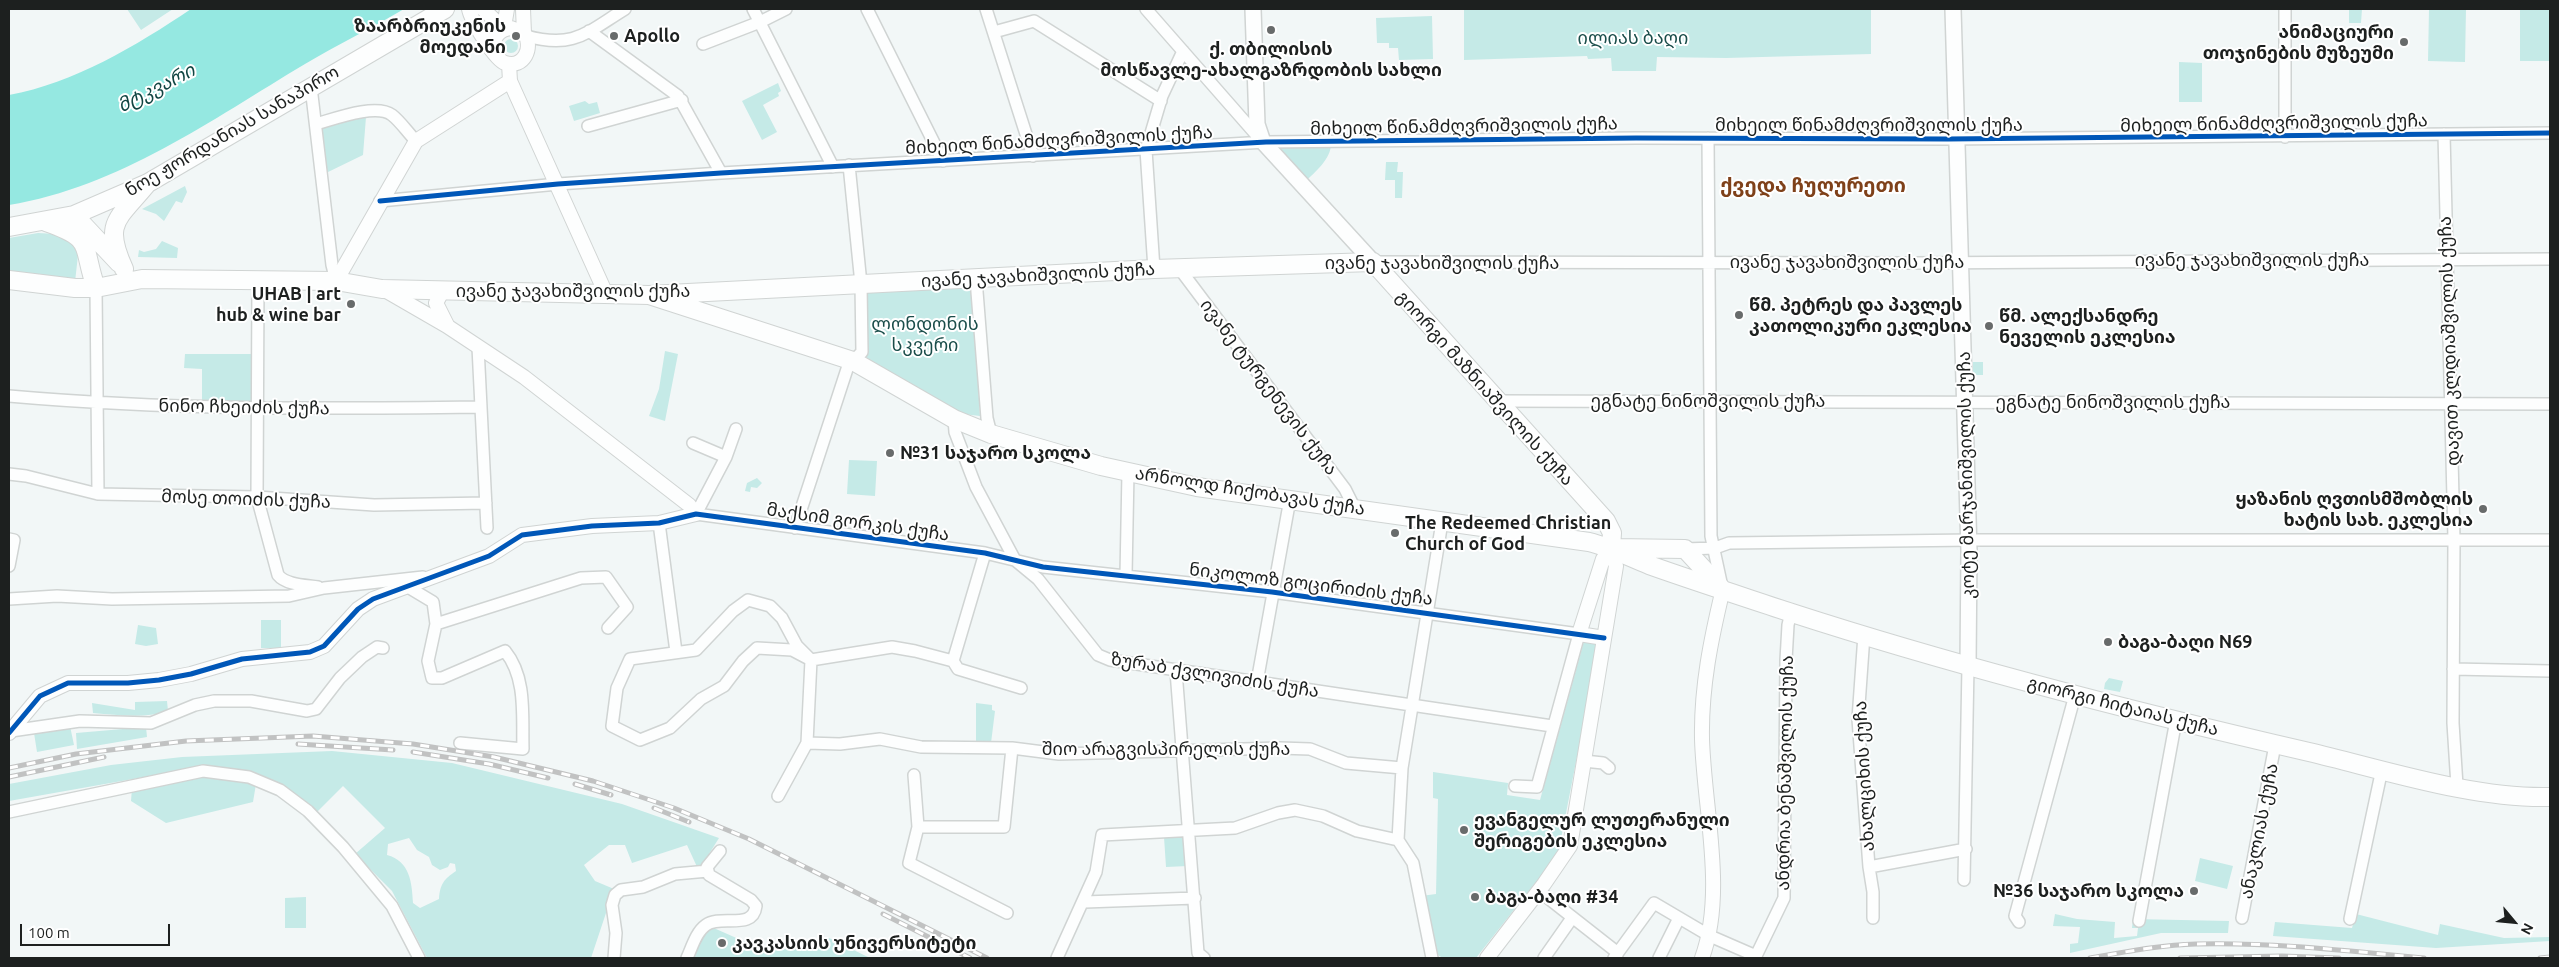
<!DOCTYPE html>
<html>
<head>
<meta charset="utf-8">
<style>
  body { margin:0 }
  #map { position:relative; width:2559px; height:967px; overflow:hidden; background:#f2f7f7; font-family:Ubuntu,sans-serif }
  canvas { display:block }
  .frame { position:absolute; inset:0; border:10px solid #1d201f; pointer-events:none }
  .north { position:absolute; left:2489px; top:897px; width:50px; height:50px; -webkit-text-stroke:4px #fff; paint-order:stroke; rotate:118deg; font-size:14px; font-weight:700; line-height:20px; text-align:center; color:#1d201f }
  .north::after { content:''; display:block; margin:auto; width:18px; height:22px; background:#1d201f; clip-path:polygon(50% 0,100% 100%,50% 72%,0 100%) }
  .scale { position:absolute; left:20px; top:924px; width:150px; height:22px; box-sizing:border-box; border:2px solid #1d201f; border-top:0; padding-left:6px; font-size:15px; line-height:18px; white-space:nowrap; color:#1d201f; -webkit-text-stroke:4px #fff; paint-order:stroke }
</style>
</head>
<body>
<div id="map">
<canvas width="2559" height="967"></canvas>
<div class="frame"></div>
<div class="north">N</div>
<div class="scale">100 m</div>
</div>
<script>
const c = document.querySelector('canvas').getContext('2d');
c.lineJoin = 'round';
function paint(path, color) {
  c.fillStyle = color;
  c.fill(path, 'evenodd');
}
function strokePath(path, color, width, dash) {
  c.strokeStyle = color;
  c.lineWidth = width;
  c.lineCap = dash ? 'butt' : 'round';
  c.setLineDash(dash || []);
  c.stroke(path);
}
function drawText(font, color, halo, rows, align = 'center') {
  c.font = font + ' Ubuntu,"Noto Sans Georgian",sans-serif';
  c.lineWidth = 4;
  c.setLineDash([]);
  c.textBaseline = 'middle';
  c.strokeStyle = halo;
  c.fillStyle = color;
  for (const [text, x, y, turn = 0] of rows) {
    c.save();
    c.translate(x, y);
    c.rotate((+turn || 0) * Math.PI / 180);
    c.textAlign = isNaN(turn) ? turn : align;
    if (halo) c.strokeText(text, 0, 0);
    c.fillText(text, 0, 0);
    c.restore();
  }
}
paint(new Path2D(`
  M127 9H173L141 30Z
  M1464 9H1871V54L1726 58 1657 57 1656 71H1612L1611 58 1588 59 1587 56 1464 60Z
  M2349 9H2362L2361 23H2349Z
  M2429 9H2466L2465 62 2428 61Z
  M2520 9H2550V61H2520Z
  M1432 16 1433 59 1399 60 1398 48H1389V43H1377L1376 18Z
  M504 46a7 7 0 1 1 14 0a7 7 0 1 1-14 0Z
  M2179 62 2202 63V102H2179Z
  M778 83 781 91 778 93 779 96 763 105 777 132 762 140 742 101Z
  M585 101 589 104 597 102 600 113 574 121 569 106Z
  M366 117 363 155 326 173 322 127Z
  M1331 144C1331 159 1315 172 1305 182L1277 146Z
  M1386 162H1398L1397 172H1403L1402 198H1395V180H1385Z
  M185 186 187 192 182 203 176 201 164 221 156 214 142 209Z
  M38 233 56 234 79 246 75 282 9 275V238Z
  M162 241 178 248 177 258 138 257 139 250 144 252 156 249Z
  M972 284 980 416 963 414 867 358V288Z
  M665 351 678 354 665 421 649 416 659 389Z
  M185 354H251V401H202V369L184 368Z
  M1973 362H1983V375H1973Z
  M849 460 877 461 875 496 847 494Z
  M757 478 762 483 757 488 751 487 750 492 745 491 747 483Z
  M261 620H281V648H261Z
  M138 625 156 628 158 644 146 646 135 644Z
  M1584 641 1599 644 1558 854 1476 958H1443L1434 953 1421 896 1436 894 1438 799 1433 798V772L1508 783 1507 795 1540 800Z
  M2109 678 2123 681 2120 692 2104 689 2105 683Z
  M167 701 168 711C143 719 119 715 93 713L92 703 135 710V702Z
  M976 703 992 705V710L995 711 991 743 976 742Z
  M70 726 74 745 37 752 34 733Z
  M146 727 147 737 77 749 76 733Z
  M332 751 452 763 622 804 719 838 709 854 714 863 698 869 687 845 632 863 625 845H609L584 865 595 881 614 889 591 958H427L392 891 355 854 385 828 343 786 316 813 303 800 272 783 195 768 9 801V784L111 765 182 757ZM409 838 417 850 429 857 432 865 440 870 448 867 450 863 455 864 456 871C444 879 440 884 439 899L420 908 413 903C412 883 410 861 387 855L388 844Z
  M208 774 256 784 253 802 166 823 131 801 132 788Z
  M1186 835 1188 866 1166 867 1164 837Z
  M2200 858 2233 866 2227 889 2195 881Z
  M306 897V928H285V898Z
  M2055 914 2077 919 2115 922 2114 938 2137 936 2138 928H2132L2133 919 2229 921 2228 933H2161L2070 953V944L2078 943 2080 927 2053 926Z
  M2356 914 2438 935 2440 924 2504 938 2550 937V941L2436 948 2273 936 2275 922 2352 928Z
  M707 925 759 948 829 938 870 958H691Z`), '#c5eae7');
paint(new Path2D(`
  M191 9H404C372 28 337 45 305 64 211 120 119 187 9 205V95C74 83 136 46 191 9Z`), '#95e8e1');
const minor = new Path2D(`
  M753 9 833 167
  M867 9 943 161
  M986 9 1033 156
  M1146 9 1260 139
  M2285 9V137
  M589 31 678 96 721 173
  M994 32 1034 21 1161 101
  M526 36C574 49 586 33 625 9
  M703 44 760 22 786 9
  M311 87 332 265 336 281
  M316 124C334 119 376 103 392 115 401 122 408 133 416 141
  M588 126 682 100
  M2444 134 2454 539 2453 723 2457 786
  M1708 138 1711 536 1722 587
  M380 201 558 184 721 173 1266 142 1636 138 1948 139 2550 133
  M1373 262 1914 263 2550 259
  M1179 268 1345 489 1355 509
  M1154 269 1146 150 1162 96 1183 51
  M258 279 257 497 278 575C286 585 306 585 318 587
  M976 279 987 418 991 434
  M96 288 98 494
  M478 347 487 528
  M9 396C166 410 323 409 481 407
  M1496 401 2550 404
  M954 419 955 432 976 487 1015 560 1038 579 1098 655 1110 660 1552 726
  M736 429 726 457 696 514 985 553 1043 567 1272 592 1579 634 1537 787 1515 786
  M693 443 726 457
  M9 474 26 476 98 494 257 497 374 505 486 503
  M659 523 676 652
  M795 528 848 366 862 352 861 284 849 165
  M9 539 14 540 9 566
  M1685 549 1715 548 1729 543 1972 540H2550
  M1126 575 1128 472
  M408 587 433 602 436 624 581 578 606 577 627 607 608 628
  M9 599 57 596 112 599 289 596 324 588 423 577
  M436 624 428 661 432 678H442L505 651C527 678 522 716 523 749L460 743
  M1864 635 1858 719 1869 867 1873 892V918
  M953 661 985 553
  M953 661 958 669 1021 688
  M2453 669 2550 671
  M1176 671 1198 953 1204 958
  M1257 682 1290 499
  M11 731 80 721 151 723 195 705 214 701H251L307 711 316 709 340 678 362 657 377 647 383 648
  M807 743 840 744 880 739 921 747 1012 748 1059 754 1280 748 1310 749 1346 763 1402 768
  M1584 761 1603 763 1609 768
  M914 775 918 827H1004L1012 748
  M778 796 807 743 811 660 797 646 782 618 770 606 748 600 733 611 696 650 630 659 617 688 612 726 640 740 670 728 701 699 724 686 743 661 757 648 792 650 811 660 892 647 915 651 953 661
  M9 812 203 771 249 777 280 790 308 811 343 847 392 906 419 958
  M918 827 909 863 1007 913
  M1398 840 1402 768 1442 522
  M1398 840 1413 863 1432 958
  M1869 867 1966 849
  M1964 880 1968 666
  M1539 891 1618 953
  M1085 902 1195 898
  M2242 918 2275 745
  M2350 919 2382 769
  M2139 921 2176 720
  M2019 922 2015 916 2075 695
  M614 958 616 933 612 905 615 895 621 890 643 887 675 874 708 871
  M687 958C692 947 696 932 706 925 721 914 753 931 756 906L751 900 709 875 707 867 720 851
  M1057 958 1096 872 1102 835 1235 828 1278 813 1295 810 1323 816 1357 831 1398 840
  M1544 958 1572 918
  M1614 958 1654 903 1710 936 1756 956
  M1659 958 1679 918
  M1755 958 1784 898 1786 660 1788 625 1791 612`);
const tertiary = new Path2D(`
  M469 9C471 20 495 60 505 63 524 69 534 47 524 33L511 28C499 29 493 37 493 49
  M483 9 504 29
  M523 9 524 33
  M506 28 505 21 507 9
  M509 64 510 81 606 294
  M336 281 416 141 510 81
  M443 290 436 303 447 325
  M9 733 40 696 68 683H128L159 680 191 674 242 659 310 652 324 646 358 609 373 599 489 556 522 535 592 526 659 523 696 514 689 505 524 377 447 326 383 289
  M1487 958 1544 884 1570 846 1616 566 1611 548 1603 559 1579 634 1604 638
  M1702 958C1726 892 1704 809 1702 739 1701 687 1711 639 1723 589`);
const secondary = new Path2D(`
  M1253 9 1257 124 1263 142 1373 262
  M1953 9 1969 551 1968 666`);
const primary = new Path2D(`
  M74 215 119 263
  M46 222C95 239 81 244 96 288
  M9 227 74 215 148 183 445 9
  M124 269C103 223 117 220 146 185
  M9 280 75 288H96L142 279 336 281 382 289 649 295 1154 269 1373 262 1606 521 1612 533 1611 548
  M649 295 853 361 954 419 991 434 1101 466 1197 487 1589 542C1610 547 1629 557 1649 565 1697 582 1744 597 1792 613 1962 668 2135 712 2309 752 2385 770 2473 799 2550 797
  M1614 548 1685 549 1722 589`);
strokePath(minor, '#d0d4d3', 14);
strokePath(tertiary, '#d0d4d3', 16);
strokePath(secondary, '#d0d4d3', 18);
strokePath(primary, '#d0d4d3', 20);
strokePath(minor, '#fdfefe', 11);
strokePath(tertiary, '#fdfefe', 14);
strokePath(secondary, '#fdfefe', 15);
strokePath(primary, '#fdfefe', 18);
const rail = new Path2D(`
  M298 744 393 750
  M413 752 489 764 548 778
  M9 768 76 754 186 741 313 736 413 744 494 757 593 781 674 808 749 839 987 958
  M9 777 104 757
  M575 784 611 795
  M654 808 689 822
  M883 914 970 958
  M2090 958C2125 952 2160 945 2196 944 2272 942 2349 951 2424 958
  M2180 958 2282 956 2339 958
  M2540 958 2550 957`);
strokePath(rail, '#c1c2c2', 5);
strokePath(rail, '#fff', 3, [9]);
strokePath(new Path2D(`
  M380 201 558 184 721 173 1266 142 1636 138 1948 139 2550 133
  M9 733 40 696 68 683H128L159 680 191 674 242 659 310 652 324 646 358 609 373 599 489 556 522 535 592 526 659 523 696 514 985 553 1043 567 1272 592 1604 638`), '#0057b8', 5);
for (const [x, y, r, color] of [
  [1271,30,5,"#686b6b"],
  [516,36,5,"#686b6b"],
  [614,36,5,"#686b6b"],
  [2404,42,5,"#686b6b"],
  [351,304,5,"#686b6b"],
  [1739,315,5,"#686b6b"],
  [1989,326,5,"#686b6b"],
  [890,453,5,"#686b6b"],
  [2483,509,5,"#686b6b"],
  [1395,533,5,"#686b6b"],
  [2108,642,5,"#686b6b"],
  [1464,830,5,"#686b6b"],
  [2194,891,5,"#686b6b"],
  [1475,897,5,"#686b6b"],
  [722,943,5,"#686b6b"]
]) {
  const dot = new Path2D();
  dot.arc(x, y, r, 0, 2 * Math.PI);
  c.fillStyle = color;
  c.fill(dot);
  strokePath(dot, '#fff', 2);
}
drawText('bold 18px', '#1d201f', '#fff', [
  ["ზაარბრიუკენის",506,26,"right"],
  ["მოედანი",506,47,"right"],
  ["ანიმაციური",2394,32,"right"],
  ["თოჯინების მუზეუმი",2394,53,"right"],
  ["Apollo",624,36],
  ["ქ. თბილისის",1271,49,"center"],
  ["მოსწავლე-ახალგაზრდობის სახლი",1271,70,"center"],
  ["UHAB | art",341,294,"right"],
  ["hub & wine bar",341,315,"right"],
  ["წმ. პეტრეს და პავლეს",1749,305],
  ["კათოლიკური ეკლესია",1749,326],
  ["წმ. ალექსანდრე",1999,316],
  ["ნეველის ეკლესია",1999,337],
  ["№31 საჯარო სკოლა",900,453],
  ["ყაზანის ღვთისმშობლის",2473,499,"right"],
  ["ხატის სახ. ეკლესია",2473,520,"right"],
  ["The Redeemed Christian",1405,523],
  ["Church of God",1405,544],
  ["ბაგა-ბაღი N69",2118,642],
  ["ევანგელურ ლუთერანული",1474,820],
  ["შერიგების ეკლესია",1474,841],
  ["№36 საჯარო სკოლა",2184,891,"right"],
  ["ბაგა-ბაღი #34",1485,897],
  ["კავკასიის უნივერსიტეტი",732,943]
], 'left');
drawText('18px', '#1a4d4a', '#fff', [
  ["ილიას ბაღი",1633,38],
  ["ლონდონის",925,324],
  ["სკვერი",925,345]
]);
drawText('18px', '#1d201f', '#fff', [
  ["მიხეილ წინამძღვრიშვილის ქუჩა",2274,123,-1],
  ["მიხეილ წინამძღვრიშვილის ქუჩა",1869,125],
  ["მიხეილ წინამძღვრიშვილის ქუჩა",1464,126,-1],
  ["ნოე ჟორდანიას სანაპირო",232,131,-30],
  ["მიხეილ წინამძღვრიშვილის ქუჩა",1059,140,-3],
  ["ივანე ჯავახიშვილის ქუჩა",2252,260],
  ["ივანე ჯავახიშვილის ქუჩა",1847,262],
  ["ივანე ჯავახიშვილის ქუჩა",1442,263],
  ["ივანე ჯავახიშვილის ქუჩა",1038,275,-3],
  ["ივანე ჯავახიშვილის ქუჩა",573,291],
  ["დავით კლდიაშვილის ქუჩა",2449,341,-92],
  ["ივანე ტურგენევის ქუჩა",1269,387,53],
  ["გიორგი მაზნიაშვილის ქუჩა",1485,388,48],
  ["ეგნატე ნინოშვილის ქუჩა",1708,401],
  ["ეგნატე ნინოშვილის ქუჩა",2113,402],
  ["ნინო ჩხეიძის ქუჩა",244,407,1],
  ["კოტე მარჯანიშვილის ქუჩა",1966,475,-91],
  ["არნოლდ ჩიქობავას ქუჩა",1250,491,9],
  ["მოსე თოიძის ქუჩა",246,499,2],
  ["მაქსიმ გორკის ქუჩა",858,522,8],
  ["ნიკოლოზ გოცირიძის ქუჩა",1311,584,7],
  ["ზურაბ ქვლივიძის ქუჩა",1215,675,9],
  ["გიორგი ჩიტაიას ქუჩა",2123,706,14],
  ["შიო არაგვისპირელის ქუჩა",1166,749],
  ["ანდრია ბენაშვილის ქუჩა",1785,773,-89],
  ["ახალციხის ქუჩა",1864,776,-93],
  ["ანაკლიას ქუჩა",2259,831,-79]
]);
drawText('italic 19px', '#104542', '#fff', [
  ["მტკვარი",156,88,-27]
]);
drawText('bold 20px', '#7f411a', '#fff', [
  ["ქვედა ჩუღურეთი",1813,185]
]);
</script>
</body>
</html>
